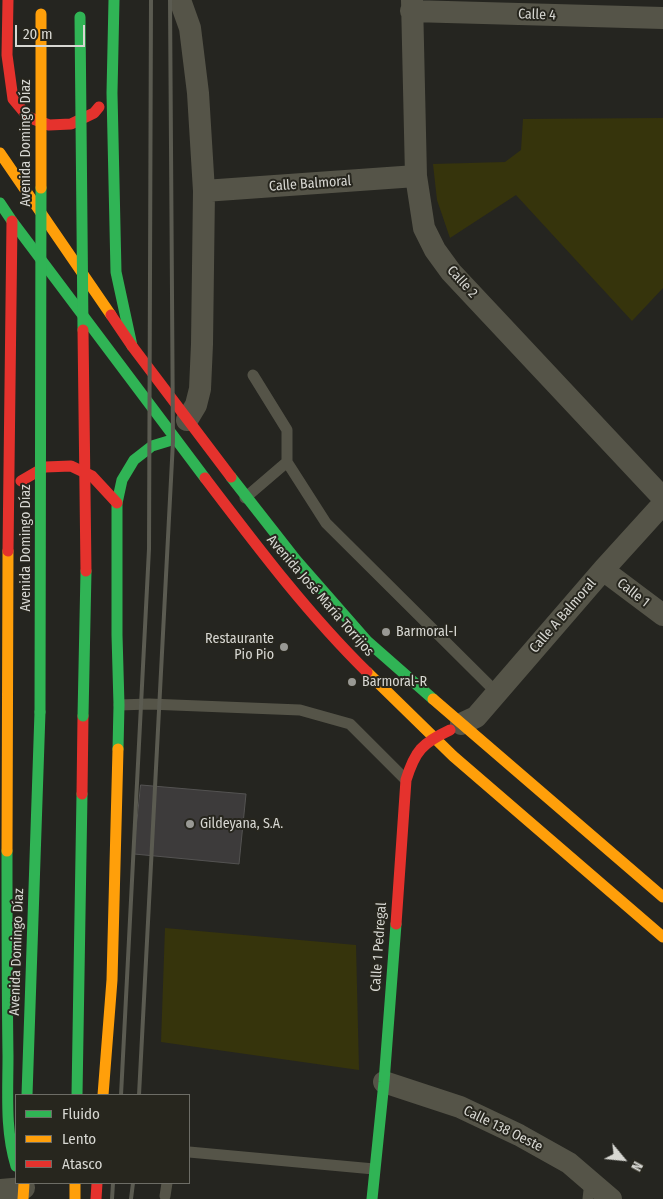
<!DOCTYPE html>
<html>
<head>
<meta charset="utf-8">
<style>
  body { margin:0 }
  #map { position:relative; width:663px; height:1199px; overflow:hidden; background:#252520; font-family:"Fira Sans Condensed",sans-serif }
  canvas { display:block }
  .legend { position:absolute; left:15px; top:1094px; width:175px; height:90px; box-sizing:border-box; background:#27261e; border:1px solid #6d6d66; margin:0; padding:6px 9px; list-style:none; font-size:15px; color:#d7d7d2 }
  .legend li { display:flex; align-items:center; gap:10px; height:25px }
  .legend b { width:25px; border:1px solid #6d6d66 }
  .north { position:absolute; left:598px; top:1134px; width:50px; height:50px; -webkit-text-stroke:4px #27261e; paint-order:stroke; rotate:118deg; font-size:14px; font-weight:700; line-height:20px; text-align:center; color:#d7d7d2 }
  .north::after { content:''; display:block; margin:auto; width:18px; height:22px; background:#d7d7d2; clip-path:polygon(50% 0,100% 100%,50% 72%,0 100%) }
  .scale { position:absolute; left:15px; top:25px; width:70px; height:22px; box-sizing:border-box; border:2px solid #d7d7d2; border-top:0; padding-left:6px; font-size:15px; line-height:18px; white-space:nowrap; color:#d7d7d2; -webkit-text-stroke:4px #27261e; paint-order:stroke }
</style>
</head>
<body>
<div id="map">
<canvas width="663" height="1199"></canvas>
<ul class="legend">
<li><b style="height:6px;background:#30b455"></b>Fluido</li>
<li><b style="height:6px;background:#ff9f0a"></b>Lento</li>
<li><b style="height:6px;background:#e5322d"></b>Atasco</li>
</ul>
<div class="north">N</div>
<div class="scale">20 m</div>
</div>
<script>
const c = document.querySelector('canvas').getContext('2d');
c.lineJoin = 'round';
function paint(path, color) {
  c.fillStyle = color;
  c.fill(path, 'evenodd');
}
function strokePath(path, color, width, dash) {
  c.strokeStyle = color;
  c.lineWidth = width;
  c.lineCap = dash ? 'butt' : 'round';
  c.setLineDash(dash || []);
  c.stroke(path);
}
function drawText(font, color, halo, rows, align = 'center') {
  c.font = font + ' "Fira Sans Condensed",sans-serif';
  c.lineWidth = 4;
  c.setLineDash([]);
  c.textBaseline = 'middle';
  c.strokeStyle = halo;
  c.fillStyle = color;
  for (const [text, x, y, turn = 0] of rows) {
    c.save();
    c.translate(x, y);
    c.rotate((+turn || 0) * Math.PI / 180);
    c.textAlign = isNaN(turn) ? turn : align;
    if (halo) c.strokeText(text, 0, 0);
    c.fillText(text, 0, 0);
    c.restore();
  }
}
paint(new Path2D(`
  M663 118V288L632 321 516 195 450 238 437 200 433 164 505 162 521 150 523 119Z
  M165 928 356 945 359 1070 161 1042Z`), '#36340c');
const building = new Path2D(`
  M141 785 246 794 239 864 134 854Z`);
paint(building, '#3d3b3b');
strokePath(building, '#545352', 1);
strokePath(new Path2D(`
  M253 375 287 430V462L326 523 497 693
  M245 498 287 462
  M119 705 149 704 300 710 350 724 405 779
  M189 1152 374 1169
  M165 1196 167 1183
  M588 1199 590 1181`), '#555448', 11);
strokePath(new Path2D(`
  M180 0 190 28 198 93 204 191 202 344 200 389 196 405 187 420
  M412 0 416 176 424 228 435 250 451 272 663 498
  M411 11 663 18
  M204 191 416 176
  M603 570 663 615
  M461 724 476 717 603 570 663 504
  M384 1082 460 1107 519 1135 569 1163 611 1199
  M0 1190 24 1188`), '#555448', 22);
strokePath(new Path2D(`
  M114 0 112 93 116 272 132 346
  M0 203 12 221 205 478
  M231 477 296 560 367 641 433 699
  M118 749 119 705 117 635V503L122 480 134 460 152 446 175 439
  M7 851C7 919 7 988 8 1056 8 1093 5 1131 16 1166
  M27 1095 40 712
  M77 1095 82 794
  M372 1199 384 1082 396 924`), '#30b455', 11);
strokePath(new Path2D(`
  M0 153 111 315
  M367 672 453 756 663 937
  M433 699 663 897
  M7 851 8 551
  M103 1095 112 980 118 749
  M75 1183V1199
  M23 1199 24 1183`), '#ff9f0a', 11);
strokePath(new Path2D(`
  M8 0 7 55 13 99 28 117 49 125 71 124 94 113 99 107
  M111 315 132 346 231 477
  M205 478C256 545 307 613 367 672
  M21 481 45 467 71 466 92 476 117 503
  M8 551 12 221
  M82 794 83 716
  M396 924 406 780C415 751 422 743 450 730
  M96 1199 97 1183`), '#e5322d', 11);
strokePath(new Path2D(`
  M121 1095 149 549 151 0
  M139 1095 173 441 170 0
  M112 1199 113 1183
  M131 1199 133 1183`), '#5b5b51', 4);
strokePath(new Path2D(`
  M80 17 83 330
  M40 712 41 188
  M83 716 86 571`), '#30b455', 11);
strokePath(new Path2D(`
  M41 188V14`), '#ff9f0a', 11);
strokePath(new Path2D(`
  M83 330 86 571`), '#e5322d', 11);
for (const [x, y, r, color] of [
  [386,632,5,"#999994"],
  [284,647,5,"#999994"],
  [352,682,5,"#999994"],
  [190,824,5,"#999994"]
]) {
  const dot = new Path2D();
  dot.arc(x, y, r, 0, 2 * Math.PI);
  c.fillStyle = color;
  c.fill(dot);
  strokePath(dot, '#27261e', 2);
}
drawText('14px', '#d7d7d2', '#27261e', [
  ["Calle 4",537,15,2],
  ["Avenida Domingo Díaz",26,143,-90],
  ["Calle Balmoral",310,184,-4],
  ["Calle 2",462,282,48],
  ["Avenida Domingo Díaz",26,548,-90],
  ["Calle 1",633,593,38],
  ["Avenida José María Torrijos",320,596,49],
  ["Calle A Balmoral",563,616,-49],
  ["Calle 1 Pedregal",379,947,-86],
  ["Avenida Domingo Díaz",17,952,-88],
  ["Calle 138 Oeste",503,1129,26]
]);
drawText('14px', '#d7d7d2', '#27261e', [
  ["Barmoral-I",396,632],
  ["Restaurante",274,639,"right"],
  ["Pio Pio",274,655,"right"],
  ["Barmoral-R",362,682],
  ["Gildeyana, S.A.",200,824]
], 'left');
</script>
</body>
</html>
